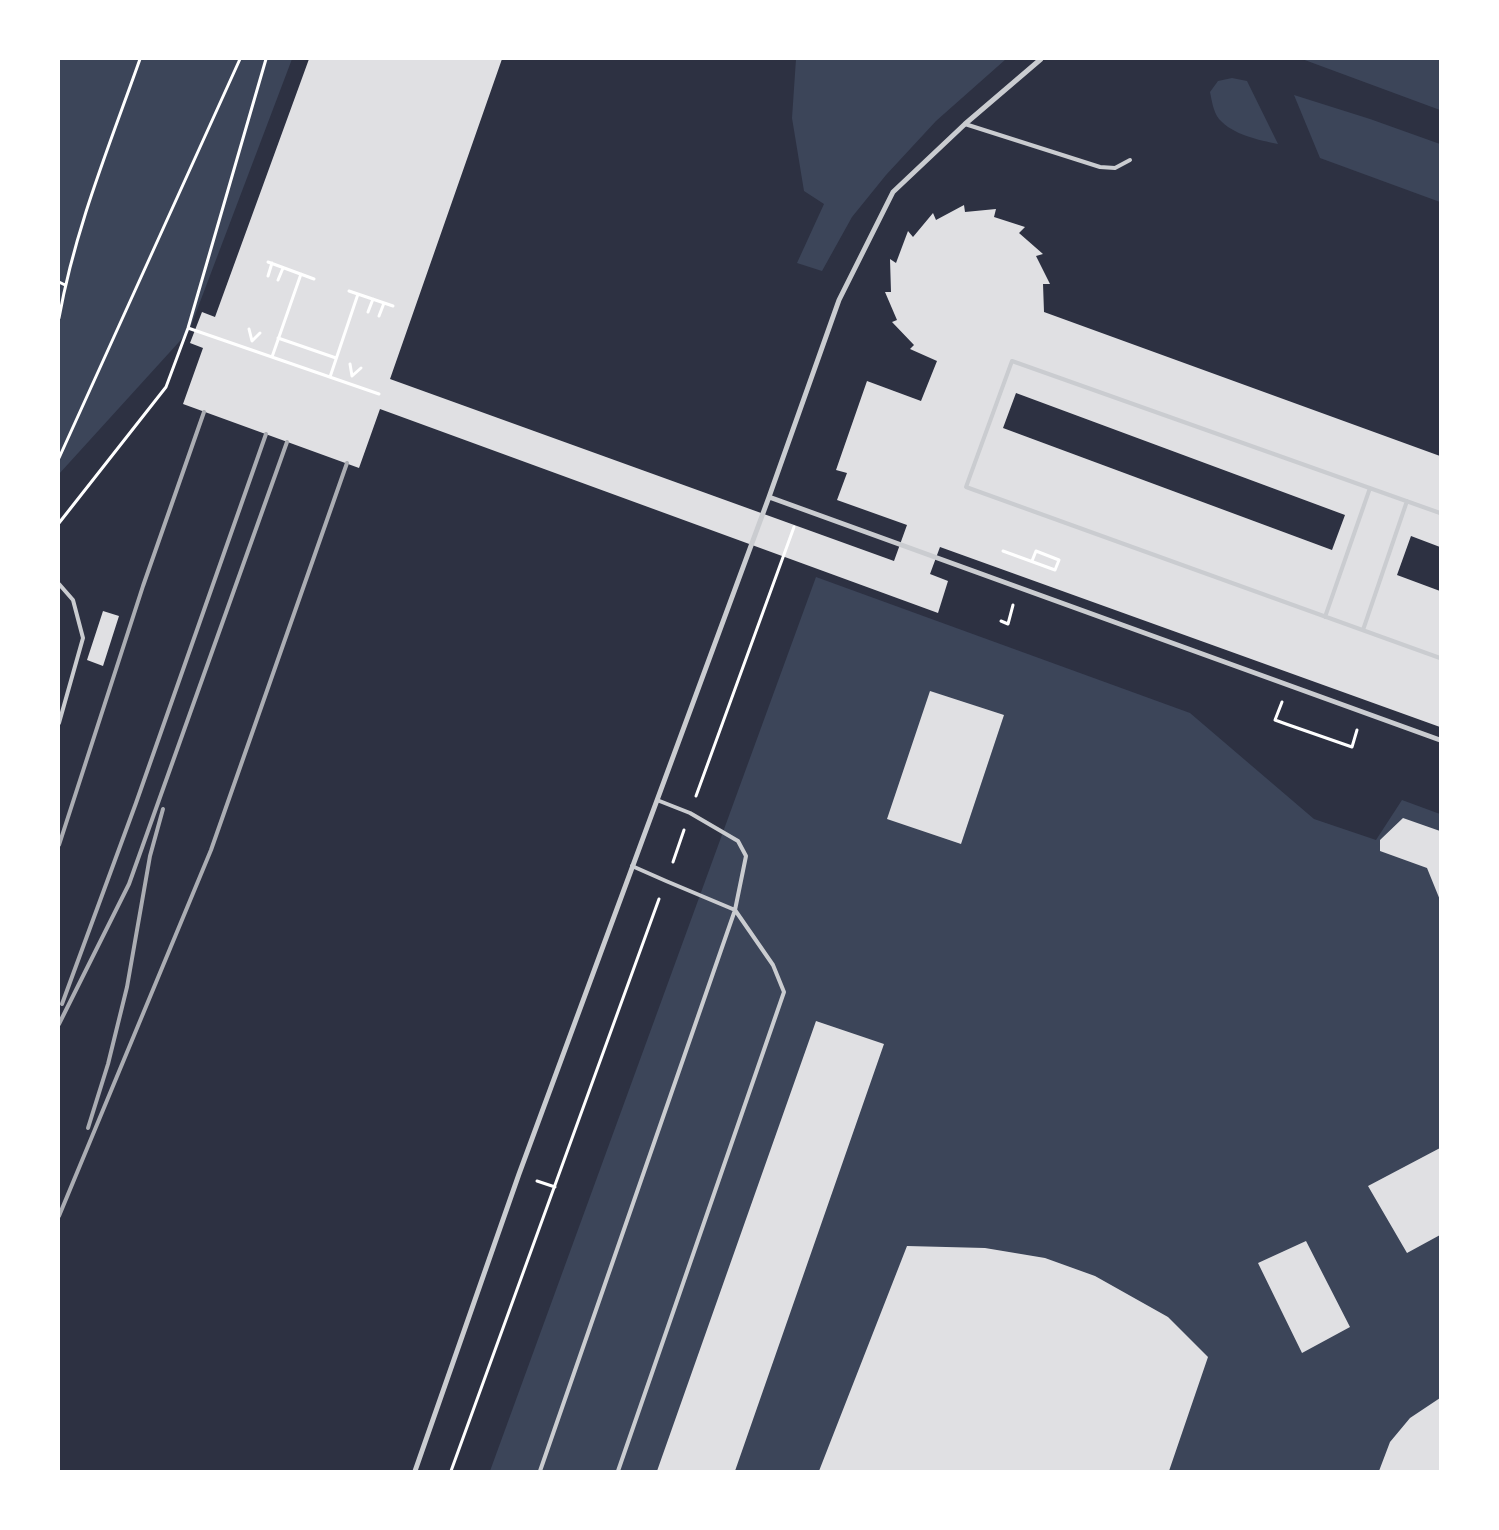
<!DOCTYPE html>
<html>
<head>
<meta charset="utf-8">
<style>
  body { margin:0 }
  #map { position:relative; width:1499px; height:1530px; overflow:hidden; background:#2d3142; font-family:Commissioner,sans-serif }
  canvas { display:block }
  .frame { position:absolute; inset:0; border:60px solid #fff; pointer-events:none }
</style>
</head>
<body>
<div id="map">
<canvas width="1499" height="1530"></canvas>
<div class="frame"></div>
</div>
<script>
const c = document.querySelector('canvas').getContext('2d');
c.lineJoin = 'round';
function paint(path, color) {
  c.fillStyle = color;
  c.fill(path, 'evenodd');
}
function strokePath(path, color, width, dash) {
  c.strokeStyle = color;
  c.lineWidth = width;
  c.lineCap = dash ? 'butt' : 'round';
  c.setLineDash(dash || []);
  c.stroke(path);
}
paint(new Path2D(`
  M59 59H292L189 331 59 474Z
  M796 59H1006L936 121 886 175 852 217 822 271 797 263 824 204 804 191 792 118Z
  M1302 59H1440V110Z
  M1232 78 1247 81 1278 144C1259 140 1233 135 1219 119 1213 111 1212 101 1210 92L1218 81Z
  M1294 95 1370 119 1440 144V202L1320 158Z
  M816 577 1190 713 1314 819 1376 840 1402 800 1440 814V1471H490Z`), '#3c4559');
paint(new Path2D(`
  M309 59H502L390 379 894 561 907 525 837 500 847 473 836 470 867 381 921 401 937 361 910 349 914 345 892 322 897 320 885 292H891L890 259 896 263 908 231 913 237 933 213 936 220 964 205 965 212 996 209 994 217 1025 227 1019 233 1043 254 1036 256 1050 284H1043L1044 312 1440 456V547L1411 536 1397 575 1440 591V727L940 547 930 574 948 581 938 613 380 409 359 468 183 404 203 348 190 343 202 312 215 317ZM1016 393 1345 515 1332 550 1003 428Z
  M103 611 119 616 103 666 87 660Z
  M930 691 1004 715 961 844 887 819Z
  M1403 818 1440 831V900L1427 868 1380 851V840Z
  M816 1021 884 1044 735 1471H657Z
  M1440 1148V1235L1407 1253 1368 1186Z
  M1306 1241 1350 1327 1302 1353 1258 1263Z
  M907 1246 985 1248 1045 1258 1095 1276 1168 1317 1208 1357 1169 1471H819Z
  M1440 1398V1471H1379L1390 1442 1410 1418Z`), '#e0e0e3');
strokePath(new Path2D(`
  M268 262 314 279
  M268 276 272 263
  M278 280 283 268
  M59 282 65 285
  M349 291 393 306
  M368 312 373 299
  M379 316 384 303
  M59 318C75 228 110 144 140 59
  M188 328 379 394
  M249 329 252 341 260 333
  M278 338 336 358
  M272 357 301 274
  M350 364 352 376 361 368
  M330 377 358 294
  M59 458 240 59
  M59 523 166 387 188 328 266 59
  M1003 551 1055 570 1059 560 1036 551 1032 561
  M1001 621 1008 624 1013 605
  M1282 702 1275 720 1286 724 1352 747 1357 730
  M696 796 794 527
  M673 862 684 830
  M537 1181 555 1187
  M451 1471 659 899`), '#fff', 3);
strokePath(new Path2D(`
  M965 124 1100 167 1115 168 1130 160
  M1440 513 1012 361 966 487 1440 658
  M59 584 73 600 83 638 59 723
  M1325 617 1370 488
  M1363 630 1407 501
  M540 1471 735 910 746 856 738 841 690 813 657 800
  M618 1471 784 992 773 965 735 910 666 881 632 866`), '#caccd0', 4);
strokePath(new Path2D(`
  M769 497 1440 740
  M415 1471 519 1174 769 497 839 300 893 192 965 124 1041 59`), '#caccd0', 5);
strokePath(new Path2D(`
  M59 845 143 586 204 412
  M62 1004 136 803 266 434
  M59 1024 129 884 287 442
  M88 1128 108 1064 127 987 150 856 163 809
  M59 1216 211 850 347 463`), '#abadb3', 4);
</script>
</body>
</html>
